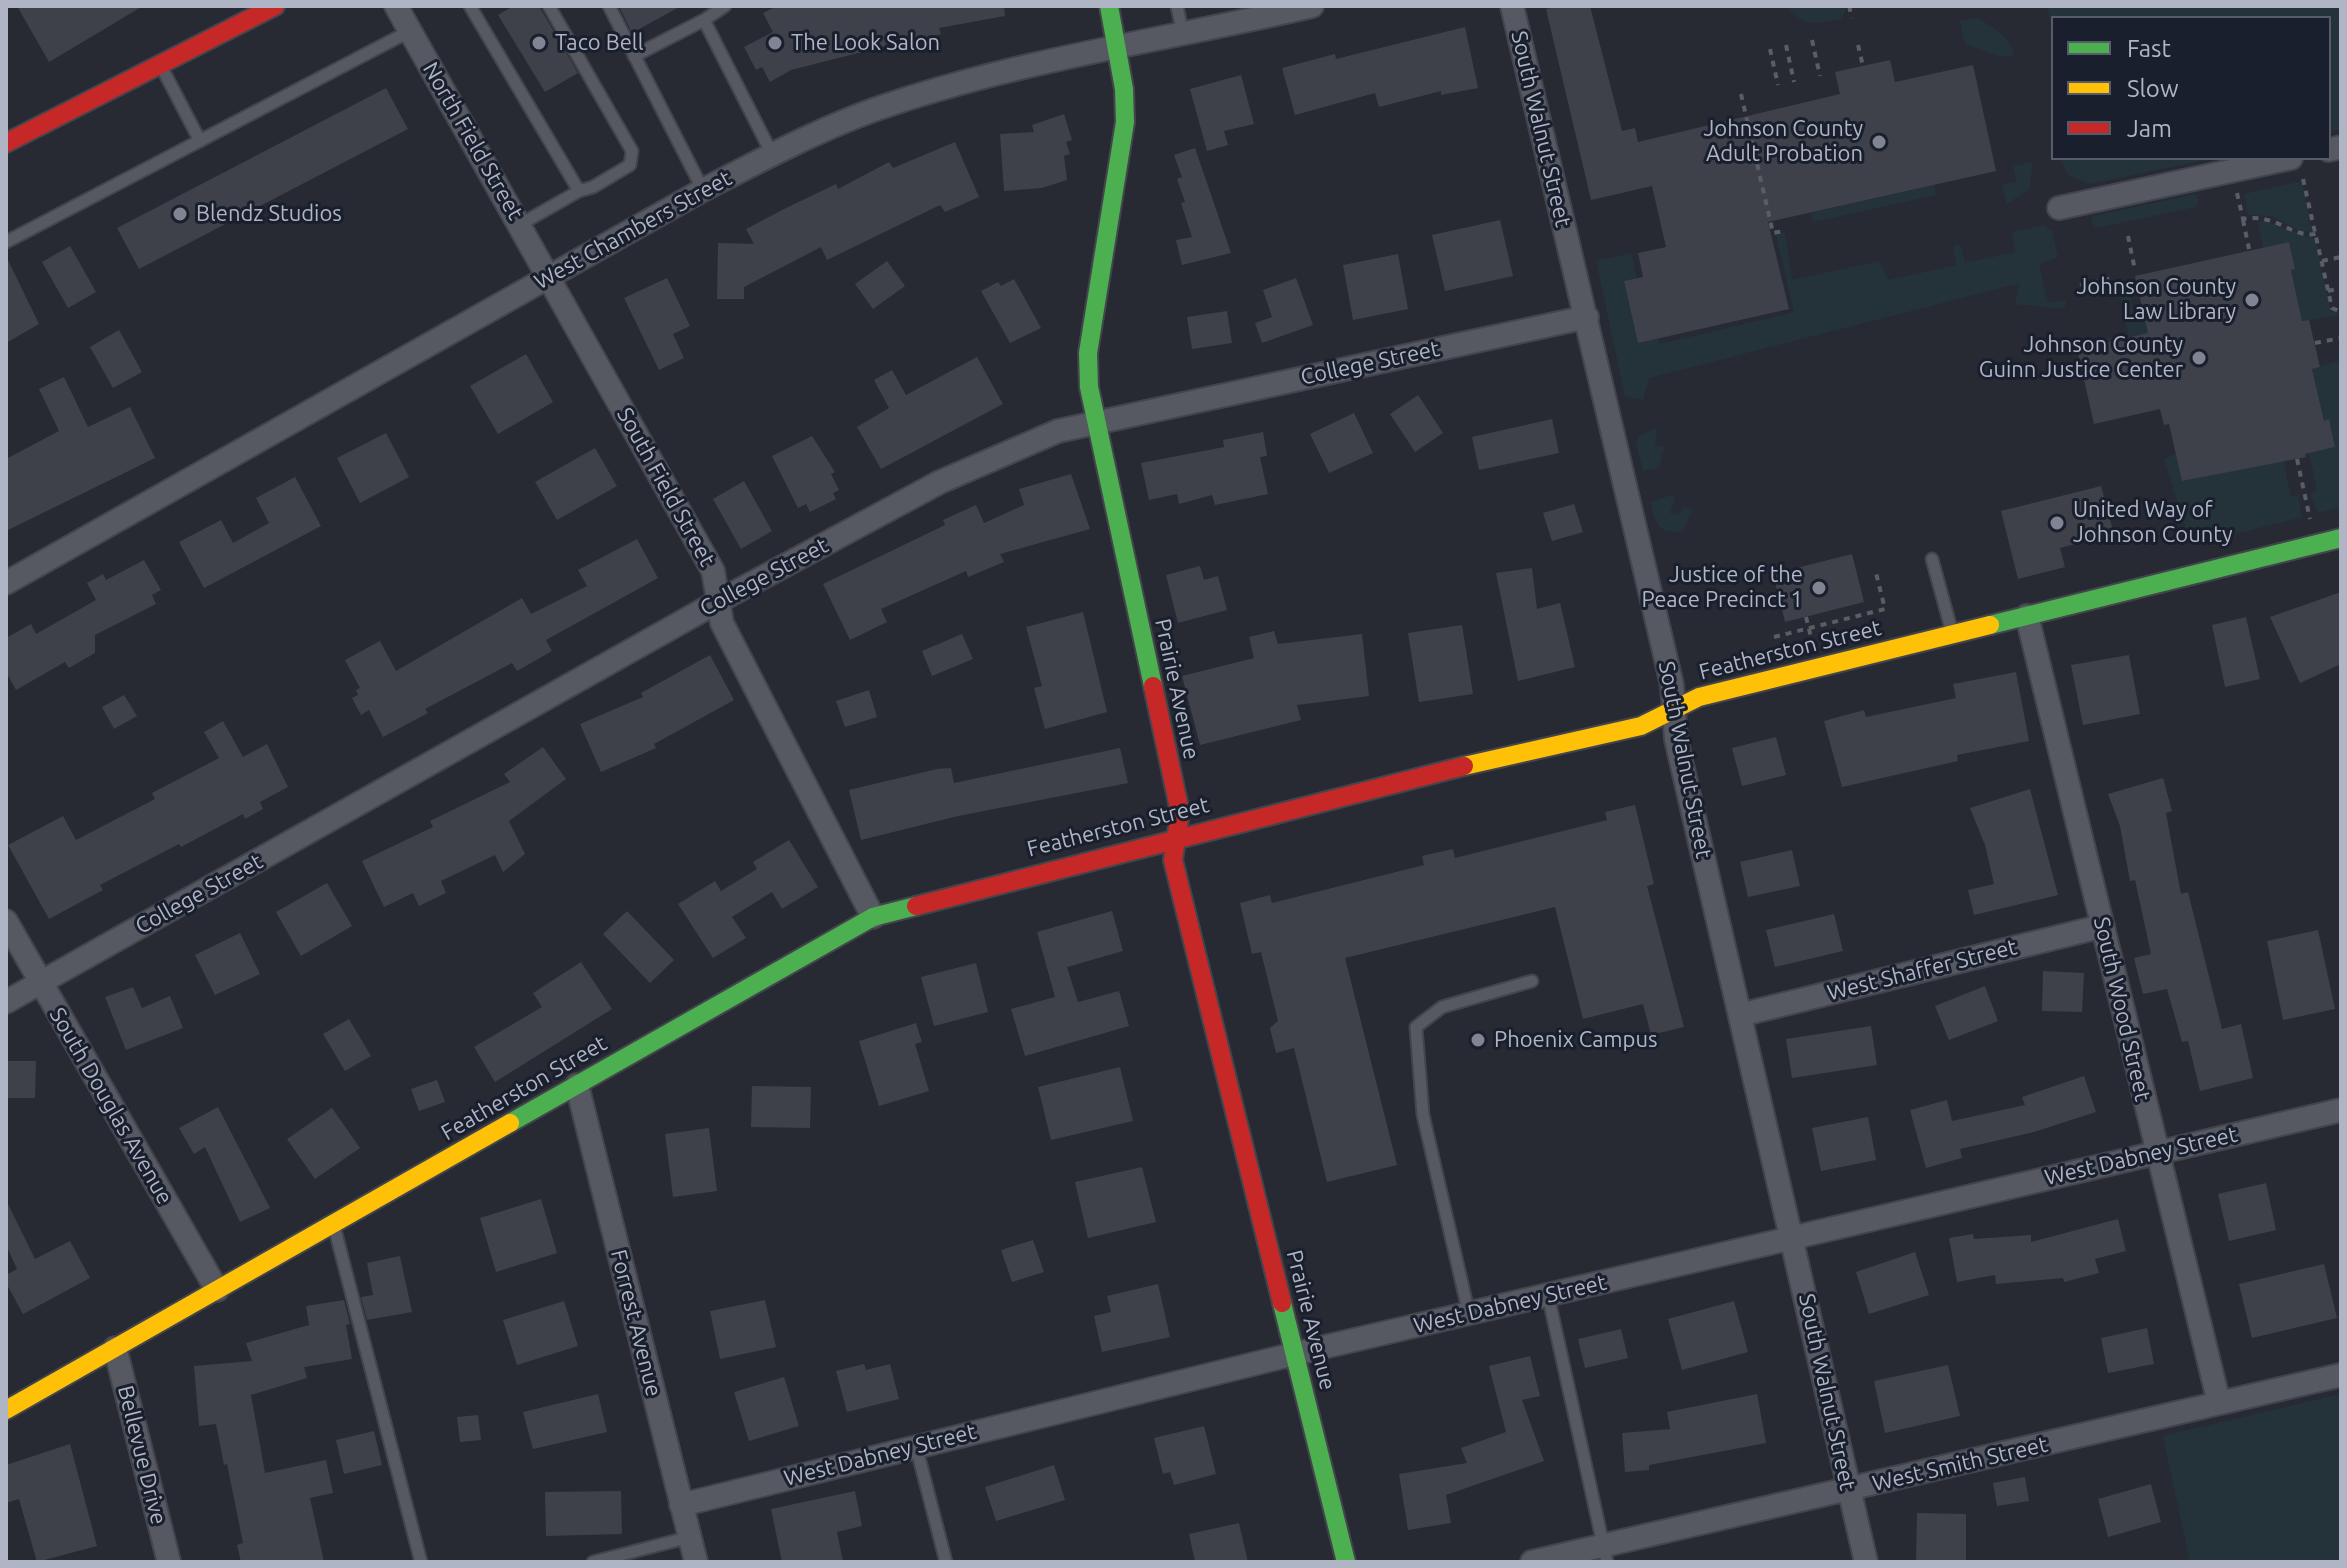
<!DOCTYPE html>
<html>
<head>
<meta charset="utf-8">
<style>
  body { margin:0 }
  #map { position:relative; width:2347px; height:1568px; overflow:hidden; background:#272a33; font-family:Ubuntu,sans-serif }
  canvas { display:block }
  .frame { position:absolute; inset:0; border:8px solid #b0b5c6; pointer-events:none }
  .legend { position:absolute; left:2051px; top:16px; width:280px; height:144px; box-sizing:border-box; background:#1a1f2e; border:2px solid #565b6b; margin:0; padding:10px 14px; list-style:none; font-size:24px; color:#b0b5c6 }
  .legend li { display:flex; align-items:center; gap:16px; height:40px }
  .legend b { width:40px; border:2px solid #565b6b }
</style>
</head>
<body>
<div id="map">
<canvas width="2347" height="1568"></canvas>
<div class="frame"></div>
<ul class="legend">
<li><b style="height:10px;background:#4caf50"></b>Fast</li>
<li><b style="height:10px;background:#ffc107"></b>Slow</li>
<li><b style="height:10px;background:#c62828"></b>Jam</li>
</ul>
</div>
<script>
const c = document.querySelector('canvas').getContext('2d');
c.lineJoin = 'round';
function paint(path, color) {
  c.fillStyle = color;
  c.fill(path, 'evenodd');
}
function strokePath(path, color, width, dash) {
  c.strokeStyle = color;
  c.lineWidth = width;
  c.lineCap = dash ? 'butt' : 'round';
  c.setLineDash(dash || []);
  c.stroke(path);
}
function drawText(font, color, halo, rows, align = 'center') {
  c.font = font + ' Ubuntu,sans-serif';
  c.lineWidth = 6;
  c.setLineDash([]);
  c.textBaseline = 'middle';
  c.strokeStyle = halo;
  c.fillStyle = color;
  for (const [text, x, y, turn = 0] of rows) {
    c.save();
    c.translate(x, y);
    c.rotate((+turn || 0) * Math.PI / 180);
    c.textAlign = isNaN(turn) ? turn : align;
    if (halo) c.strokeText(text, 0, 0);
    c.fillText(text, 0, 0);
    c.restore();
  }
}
paint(new Path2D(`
  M1787 6H1845L1846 11 1841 19C1819 24 1801 27 1787 6Z
  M2047 6H2341V130L2329 132V18H2053V35Z
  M1977 18C1992 26 2010 37 2014 55L2001 57 1965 44 1960 21Z
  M2059 158H2215L2090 184 2069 176Z
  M2033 162 2029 189 2007 204 2002 185 2017 182 2013 166Z
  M2302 181 2312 232 2301 231 2271 216 2248 215 2244 194Z
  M1934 185 1936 195 1813 222 1811 213Z
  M2195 194 2199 200 2196 207 2096 228 2091 222 2093 216Z
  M2261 220 2315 239 2330 309 2341 315 2302 321 2291 270 2295 269 2289 242 2260 248 2263 244 2258 223Z
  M2044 225 2052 231 2058 257 2039 264 2048 303 2066 300 2065 307C2048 311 2033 303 2015 305L2020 283 1649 378 1643 400 1625 396 1596 261 1631 253 1637 278 1624 282 1638 342 1658 338 1660 344 1794 312 1776 235 1785 233 1792 280 1880 261 1888 280 1957 265 1953 248 1957 244 1961 246 1965 263 2015 252 2012 232Z
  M2126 279 2134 314 2144 312 2148 333 2103 343 2102 339 2128 333 2117 282Z
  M2341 360V507L2318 513 2311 494 2317 490 2309 453 2335 447 2329 420 2324 421 2312 369Z
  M1657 428 1655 447 1665 446 1659 467 1643 471 1636 443 1640 435Z
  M2176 454 2183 481 2283 459 2291 496H2298L2302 517 2191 545 2164 459Z
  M1672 495 1675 498 1670 513 1680 515 1683 507 1692 509 1683 532C1659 533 1655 526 1651 502Z
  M2341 1394V1562H2190L2163 1436Z`), '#243339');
paint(new Path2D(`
  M17 6H143L49 62Z
  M513 6H539L578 73 545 92 498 15Z
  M619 6H681L632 33Z
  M777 6H1004L1005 16 939 28 941 34 900 48 898 43 791 70 770 82 762 67 756 70 744 47 773 32 763 13Z
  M1559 6H1590L1622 131 1635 128 1638 142 1840 94 1835 72 1890 60 1895 82 1973 65 1996 171 1768 222 1789 309 1638 343 1624 281 1643 277 1638 253 1666 247 1652 186 1591 200 1546 9Z
  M1465 27 1478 88 1441 95V91L1379 107 1375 93 1295 115 1282 68 1335 54 1336 59Z
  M1241 75 1254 124 1224 131 1228 145 1207 151 1190 89Z
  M386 88 408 129 139 269 117 228Z
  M1064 114 1072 140 1066 142 1070 154 1064 156 1067 180 1042 188 1004 191 1000 134 1034 132 1032 125Z
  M955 142 979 197 945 212 940 205 827 260 821 247 744 287V299H717L718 243 754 244 746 229 784 209 836 184 838 189 889 162 893 168Z
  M1195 148 1231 253 1182 265 1176 240 1192 237 1181 203 1185 202 1177 179 1182 177 1174 155Z
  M1500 220 1513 276 1445 291 1432 235Z
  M2289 242 2295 269 2291 270 2302 321 2309 320 2320 367 2312 369 2324 421 2329 419 2335 447 2305 454 2306 457 2182 481 2169 424 2164 425 2160 409 2094 424 2077 349 2148 333 2135 276Z
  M70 246 96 292 68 308 42 262Z
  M1398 254 1408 309 1353 320 1343 265Z
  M6 256 39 324 6 343Z
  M887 261 905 286 873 309 855 284Z
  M667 278 690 326 673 334 684 358 659 370 624 298Z
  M1296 278 1313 325 1262 343 1255 323 1272 317 1263 290Z
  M1014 279 1041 328 1010 343 981 291 998 282 1001 286Z
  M1227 311 1232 343 1192 349 1187 317Z
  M119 330 142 372 113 388 90 347Z
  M526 354 553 402 498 434 470 386Z
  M977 357 1003 404 881 469 857 427 889 408 874 380 892 370 906 395Z
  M64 377 88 427 130 407 155 458 6 531V459L59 431 39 389Z
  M1418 395 1443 433 1415 452 1390 414Z
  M1354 413 1373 453 1329 473 1310 434Z
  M1552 419 1559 453 1479 470 1472 437Z
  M1263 432 1267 456 1260 457 1268 494 1215 505 1212 495 1179 504 1177 494 1149 500 1141 463 1224 447 1223 440Z
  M386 433 409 477 360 503 337 458Z
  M812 436 835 472 831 474 839 490 833 493 836 499 810 512 806 504 798 508 772 456Z
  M595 448 617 486 557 520 535 482Z
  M1071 474 1090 529 1000 554 1004 562 968 577 966 571 881 609 887 622 850 640 823 584 945 525 943 520 976 505 984 523 1024 505 1019 489Z
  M295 477 321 526 204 588 179 542 221 520 233 543 269 523 256 498Z
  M744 481 772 531 741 549 713 499Z
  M2101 486 2114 534 2060 548 2065 567 2018 579 2001 511Z
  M1574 504 1583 532 1552 541 1543 513Z
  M637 539 658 578 546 640 552 651 517 671 512 663 425 709 428 713 383 737 369 710 361 715 352 698 358 695 356 690 360 688 345 660 380 641 396 671 522 598 531 614 587 586 578 570Z
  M1852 554 1864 602 1785 622 1773 574Z
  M144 560 161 590 152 595 156 604 95 635V653L69 668 65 662 16 690 6 672V638L31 624 36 634 96 600 87 583 103 574 106 580Z
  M1200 566 1204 580 1218 576 1227 610 1178 623 1166 575Z
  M1532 568 1537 609 1560 603 1575 667 1518 681 1496 573Z
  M2341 592V664L2300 683 2270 617Z
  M1083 612 1107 712 1045 729 1034 688 1042 686 1026 627Z
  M2246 617 2260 679 2225 687 2212 625Z
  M1462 625 1473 694 1419 702 1408 633Z
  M1274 631 1278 644 1362 634 1369 696 1297 705 1301 720 1200 745 1182 676 1254 658 1249 637Z
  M962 634 973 659 932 676 922 651Z
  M710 655 734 700 654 744 656 748 601 772 580 724 643 697 641 693Z
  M2129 655 2140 714 2083 725 2071 665Z
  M2016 672 2029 741 1957 755 1958 761 1842 787 1824 721 1864 710 1866 717 1956 698 1953 684Z
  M869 690 877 717 845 727 836 701Z
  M124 695 137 716 114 729 102 707Z
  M223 721 243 757 267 744 288 787 260 802 263 809 245 819 243 814 181 847 179 844 100 885 103 890 49 919 8 845 63 816 76 840 155 799 152 793 219 758 204 732Z
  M1776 737 1786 775 1742 786 1732 748Z
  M543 747 566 779 509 821 525 854 503 872 495 855 441 881 446 893 419 906 413 893 384 907 362 861 433 827 430 821 510 782 504 774Z
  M1120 748 1128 783 958 816 861 840 849 790 937 769 951 768 954 783Z
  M2163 778 2172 811 2166 813 2181 894 2188 892 2222 1029 2241 1024 2253 1078 2200 1091 2188 1041 2182 1042 2167 989 2143 994 2134 958 2151 954 2135 880 2130 881 2120 826 2108 794Z
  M2030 789 2058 895 1974 915 1968 890 1994 884 1985 845 1970 808Z
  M1635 805 1654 884 1647 886 1684 1027 1651 1035 1643 1004 1583 1019 1555 907 1345 958 1397 1165 1327 1182 1294 1048 1276 1053 1270 1028 1278 1021 1261 952 1252 954 1240 903 1270 895 1272 903 1424 865 1422 856 1453 849 1455 858 1607 820 1605 812Z
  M789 840 818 887 782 909 772 892 732 917 746 938 713 958 678 904 715 881 721 891 757 869 753 862Z
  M1792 850 1800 886 1748 897 1740 862Z
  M327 883 352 926 301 956 276 912Z
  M627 911 674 960 650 983 603 934Z
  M1112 911 1123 951 1067 967 1078 1002 1119 991 1129 1026 1025 1056 1011 1009 1055 997 1037 932Z
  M1834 914 1843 951 1775 967 1766 930Z
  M2318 930 2335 1009 2283 1020 2267 941Z
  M240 933 260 974 215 995 195 955Z
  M581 962 612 1009 495 1082 474 1047 542 1007 533 993Z
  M976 963 988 1012 934 1026 921 977Z
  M2043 971 2084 973 2082 1012 2042 1011Z
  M1985 986 1998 1021 1949 1040 1935 1006Z
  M133 987 142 1008 170 996 183 1028 126 1050 105 997Z
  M349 1019 371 1056 345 1071 323 1034Z
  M916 1023 922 1042 915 1044 929 1091 879 1106 859 1041Z
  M1871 1026 1877 1065 1792 1078 1786 1039Z
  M6 1061H36L35 1098H6Z
  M1120 1067 1133 1121 1051 1140 1038 1087Z
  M2084 1076 2096 1112 2034 1132 1960 1149 1962 1158 1926 1168 1910 1110 1947 1100 1952 1121 2025 1105 2022 1097Z
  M437 1080 445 1102 419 1111 411 1089Z
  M752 1086 811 1087 810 1128 751 1127Z
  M218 1107 270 1208 240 1222 205 1147 194 1154 179 1128Z
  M332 1108 360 1148 315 1179 287 1139Z
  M1868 1117 1876 1160 1821 1171 1812 1128Z
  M709 1128 717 1191 673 1197 665 1134Z
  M1142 1167 1156 1222 1088 1238 1075 1182Z
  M2266 1183 2276 1230 2229 1241 2218 1194Z
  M541 1199 557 1253 496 1272 480 1218Z
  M6 1200 35 1259 70 1241 90 1278 23 1314 6 1283V1275L17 1269 6 1245Z
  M2118 1219 2126 1251 2095 1259 2099 1273 2064 1282 2063 1278 1996 1284 1995 1275 1957 1282 1949 1238 1973 1234 1974 1239 2031 1235V1242Z
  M1033 1240 1044 1272 1012 1282 1001 1250Z
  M1915 1252 1929 1295 1869 1314 1856 1272Z
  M400 1256 412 1312 367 1320 361 1297 373 1295 367 1263Z
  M2324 1264 2337 1318 2252 1338 2239 1284Z
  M1158 1284 1170 1337 1102 1352 1094 1316 1111 1312 1107 1296Z
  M344 1300 350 1324 346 1325 352 1359 304 1367 307 1378 251 1395 265 1473 326 1460 333 1493 310 1498 324 1562H241L237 1545 243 1543 227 1464 224 1465 216 1424 199 1426 194 1366 252 1361 246 1343 309 1325 306 1306Z
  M765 1300 776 1347 720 1359 710 1311Z
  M564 1301 578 1346 517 1365 503 1320Z
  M1734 1301 1748 1352 1682 1370 1668 1319Z
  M2147 1328 2154 1364 2108 1373 2101 1338Z
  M1621 1329 1628 1358 1585 1368 1578 1339Z
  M1530 1356 1540 1396 1522 1400 1544 1461 1446 1495 1451 1523 1408 1530 1399 1474 1467 1463 1461 1448 1506 1432 1489 1366Z
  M864 1364 866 1370 890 1364 899 1399 847 1412 836 1371Z
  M1948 1365 1960 1416 1885 1433 1874 1381Z
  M784 1377 799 1426 749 1441 734 1392Z
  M598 1394 607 1432 533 1449 523 1412Z
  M1757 1394 1766 1443 1649 1465V1470L1625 1472 1622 1433 1670 1429 1667 1412Z
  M478 1415 481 1440 460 1442 457 1417Z
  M1204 1426 1216 1474 1174 1485 1170 1472 1163 1474 1154 1438Z
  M374 1431 382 1465 344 1474 336 1440Z
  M70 1444 97 1546 37 1562 19 1499 6 1503V1465Z
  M1054 1465 1065 1500 996 1521 985 1487Z
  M2025 1477 2029 1501 1997 1506 1993 1483Z
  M2151 1484 2161 1522 2108 1537 2098 1499Z
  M621 1491 622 1534 546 1536 545 1492Z
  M855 1491 862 1526 837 1532 843 1562H782L771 1509Z
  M1917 1513 1966 1514V1562H1916Z
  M1239 1523 1248 1562H1195L1189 1534Z`), '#3e414a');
const lane = new Path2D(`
  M470 6 579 191 521 224
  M549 6 632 151 630 165 593 187 579 191
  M609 6 703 190
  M725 6 704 20 772 154
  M1177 6 1183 35
  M634 56 704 20
  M161 66 200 141
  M6 242 410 31
  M1932 559 1952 632
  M334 1226 421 1562
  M1548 1295 1607 1562
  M1469 1314 1423 1115 1416 1027 1442 1007 1532 981
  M916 1446 946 1562
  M593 1562 690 1537`);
const street = new Path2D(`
  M396 6 713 571 722 623 873 917
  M1512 6 1672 685 1676 739 1866 1562
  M2329 150 2341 147
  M2059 208 2291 158
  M6 583 703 190C765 158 830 123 897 102 1031 58 1175 38 1312 6
  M2027 616 2219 1403
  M6 921 217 1290
  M6 1002 719 601 940 482 1058 431 1587 317
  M1740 1015 2103 926
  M577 1085 696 1562
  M115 1348 169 1562
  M681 1505 1294 1354 2341 1110
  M1532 1562 2341 1375`);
const fast = new Path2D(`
  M1109 6 1124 89 1125 122 1088 353 1089 387 1153 686
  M1990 625 2341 538
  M510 1123 873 917 916 906
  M1282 1303 1346 1562`);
const slow = new Path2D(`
  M1464 766 1641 726 1699 697 1990 625
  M6 1410 510 1123`);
const jam = new Path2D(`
  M6 143 275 6
  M1153 686 1180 812 1173 860 1282 1303
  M916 906 1464 766`);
strokePath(lane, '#43454d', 15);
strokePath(street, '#43454d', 26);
strokePath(fast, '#43454d', 22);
strokePath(slow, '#43454d', 22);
strokePath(jam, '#43454d', 22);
strokePath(new Path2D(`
  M1849 6 1852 18
  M1812 40 1820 76
  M1786 45 1794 82
  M1858 45 1863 66
  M1770 49 1778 85
  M1741 94 1773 233 1784 231
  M2303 179 2332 308 2341 312
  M2237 193 2243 219C2277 213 2291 238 2316 234
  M2243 220 2249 249
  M2128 236 2135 270
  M2322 261 2341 257
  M2080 285 2113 278
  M2328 291 2341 288
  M2315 343 2341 338
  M2297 459 2310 519
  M1806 617 1812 641
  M1774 637 1885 609 1876 573`), '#5a5d65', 4, [6, 6]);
strokePath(lane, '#575962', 11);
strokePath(street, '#575962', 22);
strokePath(fast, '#4caf50', 18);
strokePath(slow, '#ffc107', 18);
strokePath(jam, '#c62828', 18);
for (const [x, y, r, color] of [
  [539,43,8,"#808493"],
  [775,43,8,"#808493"],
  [1879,142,8,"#808493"],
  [180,214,8,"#808493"],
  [2252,300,8,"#808493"],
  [2199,358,8,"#808493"],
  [2057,523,8,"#808493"],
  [1819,588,8,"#808493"],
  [1478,1040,8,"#808493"]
]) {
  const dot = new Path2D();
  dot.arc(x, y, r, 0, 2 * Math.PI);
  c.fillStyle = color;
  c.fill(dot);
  strokePath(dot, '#1a1f2e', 3);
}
drawText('22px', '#b0b5c6', '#1a1f2e', [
  ["Taco Bell",555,43],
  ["The Look Salon",791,43],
  ["Johnson County",1863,129,"right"],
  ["Adult Probation",1863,154,"right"],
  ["Blendz Studios",196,214],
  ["Johnson County",2236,287,"right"],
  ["Law Library",2236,312,"right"],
  ["Johnson County",2183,345,"right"],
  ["Guinn Justice Center",2183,370,"right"],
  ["United Way of",2073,510],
  ["Johnson County",2073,535],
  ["Justice of the",1803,575,"right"],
  ["Peace Precinct 1",1803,600,"right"],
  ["Phoenix Campus",1494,1040]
], 'left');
drawText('22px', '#b0b5c6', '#1a1f2e', [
  ["South Walnut Street",1541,129,77],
  ["North Field Street",473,141,60],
  ["West Chambers Street",633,230,-29],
  ["College Street",1370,363,-12],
  ["South Field Street",666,487,61],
  ["College Street",764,577,-28],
  ["Featherston Street",1790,650,-14],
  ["Prairie Avenue",1177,689,78],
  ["South Walnut Street",1685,760,79],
  ["Featherston Street",1118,827,-14],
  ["College Street",199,894,-29],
  ["West Shaffer Street",1922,970,-14],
  ["South Wood Street",2122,1009,77],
  ["Featherston Street",524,1088,-30],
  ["South Douglas Avenue",111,1106,60],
  ["West Dabney Street",2141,1156,-13],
  ["West Dabney Street",1510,1304,-13],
  ["Prairie Avenue",1311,1320,76],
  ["Forrest Avenue",636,1323,76],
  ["South Walnut Street",1827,1392,78],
  ["Bellevue Drive",142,1455,76],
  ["West Dabney Street",880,1455,-14],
  ["West Smith Street",1960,1464,-13]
]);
</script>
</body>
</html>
